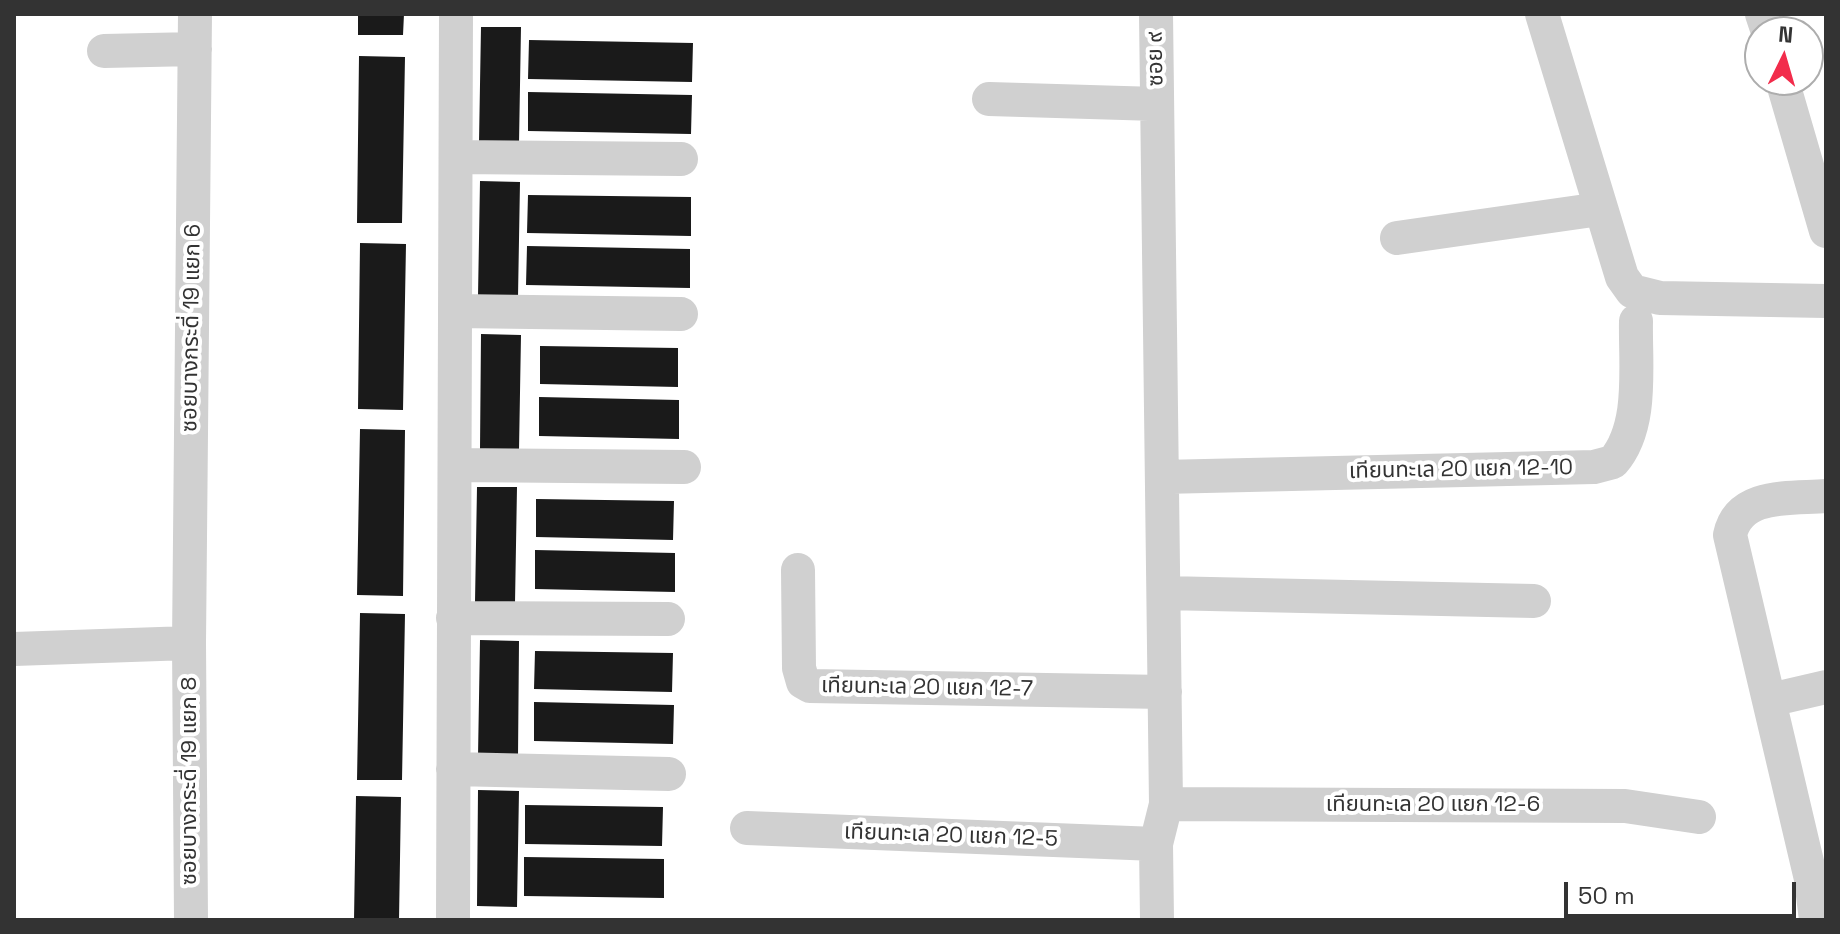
<!DOCTYPE html>
<html>
<head>
<meta charset="utf-8">
<style>
  body { margin:0 }
  #map { position:relative; width:1840px; height:934px; overflow:hidden; background:#fff; font-family:"Space Grotesk",sans-serif }
  canvas { display:block }
  .frame { position:absolute; inset:0; border:16px solid #333; pointer-events:none }
  .north { position:absolute; left:1744px; top:16px; width:80px; height:80px; box-sizing:border-box; background:#fff; border:2px solid #adadad; border-radius:50%; rotate:5deg; font-size:22px; font-weight:700; line-height:32px; text-align:center; color:#333 }
  .north::after { content:''; display:block; margin:auto; width:28px; height:36px; background:#f22c4b; clip-path:polygon(50% 0,100% 100%,50% 72%,0 100%) }
  .scale { position:absolute; left:1564px; top:882px; width:232px; height:36px; box-sizing:border-box; border:4px solid #333; border-top:0; padding-left:10px; font-size:24px; line-height:28px; white-space:nowrap; color:#333; -webkit-text-stroke:6px #fff; paint-order:stroke }
</style>
</head>
<body>
<div id="map">
<canvas width="1840" height="934"></canvas>
<div class="frame"></div>
<div class="north">N</div>
<div class="scale">50 m</div>
</div>
<script>
const c = document.querySelector('canvas').getContext('2d');
c.lineJoin = 'round';
function paint(path, color) {
  c.fillStyle = color;
  c.fill(path, 'evenodd');
}
function strokePath(path, color, width, dash) {
  c.strokeStyle = color;
  c.lineWidth = width;
  c.lineCap = dash ? 'butt' : 'round';
  c.setLineDash(dash || []);
  c.stroke(path);
}
function drawText(font, color, halo, rows, align = 'center') {
  c.font = font + ' "Space Grotesk","Noto Sans Thai",sans-serif';
  c.lineWidth = 8;
  c.setLineDash([]);
  c.textBaseline = 'middle';
  c.strokeStyle = halo;
  c.fillStyle = color;
  for (const [text, x, y, turn = 0] of rows) {
    c.save();
    c.translate(x, y);
    c.rotate((+turn || 0) * Math.PI / 180);
    c.textAlign = isNaN(turn) ? turn : align;
    if (halo) c.strokeText(text, 0, 0);
    c.fillText(text, 0, 0);
    c.restore();
  }
}
paint(new Path2D(`
  M358 14H404L403 35H358Z
  M481 27H521L519 143 479 142Z
  M529 40 693 43 692 82 528 79Z
  M359 56 405 57 402 223H357Z
  M528 92 692 95 691 134 528 131Z
  M480 181 520 182 518 297 478 296Z
  M528 195 691 197V236L527 233Z
  M360 243 406 244 403 410 358 409Z
  M527 246 690 249V288L526 285Z
  M481 334 521 335 519 450 480 449Z
  M540 346 678 348V387L540 384Z
  M539 397 679 400V439L539 436Z
  M360 429 405 430 403 596 357 595Z
  M477 487H517L515 603 475 602Z
  M536 499 674 501 673 540 536 537Z
  M535 550 675 553V592L535 589Z
  M360 613 405 614 402 780H357Z
  M480 640 519 641 518 757 478 756Z
  M535 651 673 653 672 692 534 689Z
  M534 702 674 705 673 744 534 741Z
  M478 790 519 791 517 907 477 906Z
  M356 796 401 797 399 920H354Z
  M525 805 663 807 662 846 525 844Z
  M524 857 664 859V898L524 896Z`), '#1a1a1a');
strokePath(new Path2D(`
  M1156 14 1166 804 1156 844 1157 920
  M1542 14 1622 277 1632 291 1660 298 1826 301
  M1762 14 1768 32
  M104 51 195 49
  M1782 80 1826 231
  M989 99 1157 104
  M456 157 681 159
  M1397 238 1600 209
  M456 311 681 314
  M456 465 684 467
  M1162 477 1594 467 1613 462C1644 426 1635 366 1636 321
  M798 570 799 668 803 682 810 686 1165 692
  M1164 593 1534 601
  M453 618 668 619
  M14 649 189 643
  M1770 700 1826 687
  M453 769 669 774
  M1166 804 1625 806 1699 817
  M747 828 1156 844
  M191 920 189 643 195 14
  M453 920 456 14
  M1816 920 1811 879 1730 535C1739 492 1791 499 1826 496`), '#d0d0d0', 34);
drawText('22px', '#333', '#fff', [
  ["ซอย ๙",1156,59,-91],
  ["ซอยบางกระดี่ 19 แยก 6",192,328,-89],
  ["เทียนทะเล 20 แยก 12-10",1461,470,-1],
  ["เทียนทะเล 20 แยก 12-7",927,688,1],
  ["ซอยบางกระดี่ 19 แยก 8",190,781,-90],
  ["เทียนทะเล 20 แยก 12-6",1433,805],
  ["เทียนทะเล 20 แยก 12-5",951,836,2]
]);
</script>
</body>
</html>
